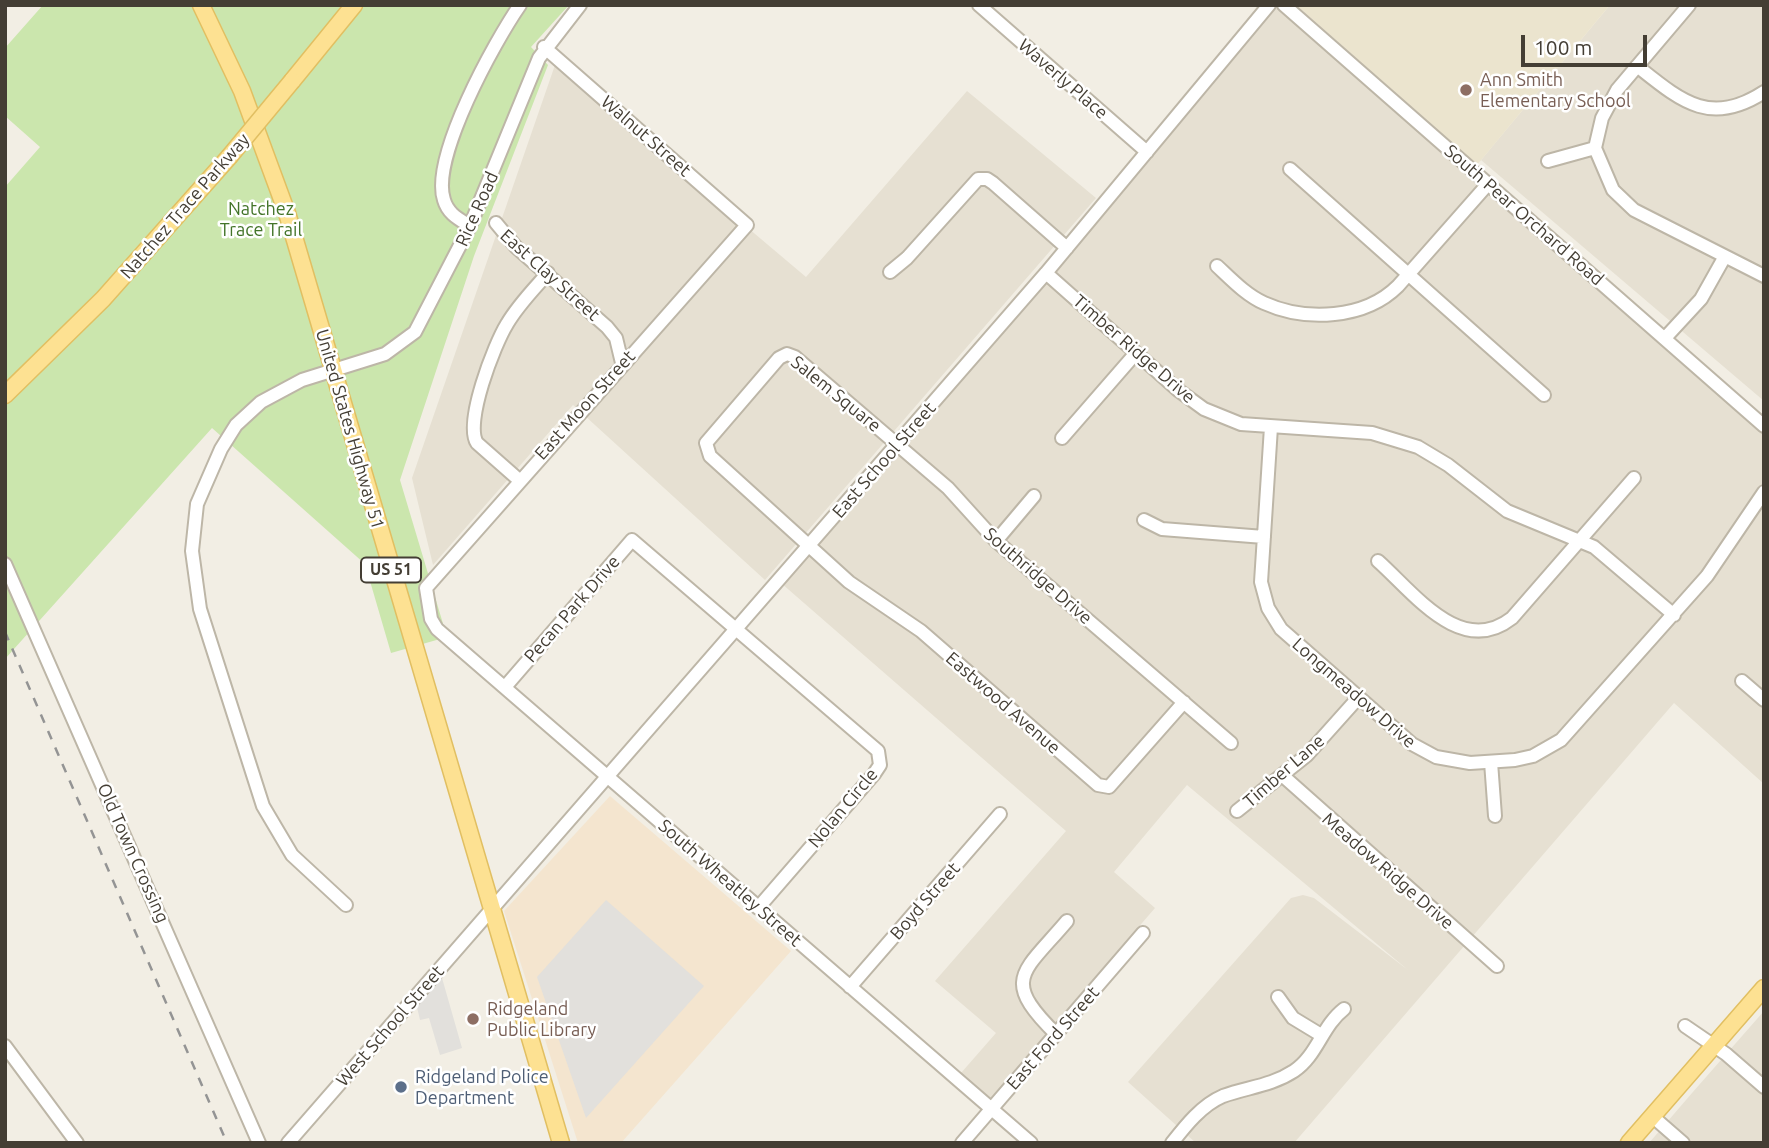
<!DOCTYPE html>
<html>
<head>
<meta charset="utf-8">
<style>
  body { margin:0 }
  #map { position:relative; width:1769px; height:1148px; overflow:hidden; background:#f2eee4; font-family:Ubuntu,sans-serif }
  canvas { display:block }
  .frame { position:absolute; inset:0; border:7px solid #443e34; pointer-events:none }
  .scale { position:absolute; left:1521px; top:35px; width:126px; height:32px; box-sizing:border-box; border:4px solid #443e34; border-top:0; padding-left:9px; font-size:21px; line-height:24px; white-space:nowrap; color:#443e34; -webkit-text-stroke:5px #fff; paint-order:stroke }
</style>
</head>
<body>
<div id="map">
<canvas width="1769" height="1148"></canvas>
<div class="frame"></div>
<div class="scale">100 m</div>
</div>
<script>
const c = document.querySelector('canvas').getContext('2d');
c.lineJoin = 'round';
function paint(path, color) {
  c.fillStyle = color;
  c.fill(path, 'evenodd');
}
function strokePath(path, color, width, dash) {
  c.strokeStyle = color;
  c.lineWidth = width;
  c.lineCap = dash ? 'butt' : 'round';
  c.setLineDash(dash || []);
  c.stroke(path);
}
function drawText(font, color, halo, rows, align = 'center') {
  c.font = font + ' Ubuntu,sans-serif';
  c.lineWidth = 5;
  c.setLineDash([]);
  c.textBaseline = 'middle';
  c.strokeStyle = halo;
  c.fillStyle = color;
  for (const [text, x, y, turn = 0] of rows) {
    c.save();
    c.translate(x, y);
    c.rotate((+turn || 0) * Math.PI / 180);
    c.textAlign = isNaN(turn) ? turn : align;
    if (halo) c.strokeText(text, 0, 0);
    c.fillText(text, 0, 0);
    c.restore();
  }
}
paint(new Path2D(`
  M1610 5H1764V401L1481 160Z
  M1275 8 1281 9 1764 432V784L1674 703 1294 1143H1196L1128 1082 1291 898 1303 895 1314 898 1408 970 1187 785 1114 872 1155 908 990 1099 961 1073 996 1033 935 981 1066 831 781 583 1271 9Z
  M555 65 806 277 967 91 1096 198 765 580 573 405 433 565 412 478Z
  M1764 1011V1143H1649L1692 1093Z`), '#e6e0d2');
paint(new Path2D(`
  M610 796 791 951 621 1143H578L504 911Z`), '#f4e5cf');
paint(new Path2D(`
  M1296 5H1610L1477 165Z`), '#ebe4ce');
paint(new Path2D(`
  M43 5H569L531 47 548 65 474 256 400 480 447 637 391 653 365 564 212 428 5 659V187L40 147 5 116V48Z`), '#cbe6ad');
paint(new Path2D(`
  M606 900 704 986 586 1118 537 977Z
  M442 978 462 1048 440 1055 429 1018 420 1020 416 1003Z`), '#e2e0dc');
const minor = new Path2D(`
  M979 5 1147 152
  M1284 5 1764 426
  M1689 5 1617 90 1602 118 1595 148 1613 190 1634 210 1764 276
  M544 47 747 225 426 588 431 619 437 629 1031 1143
  M1637 66C1681 101 1710 127 1764 92
  M1548 161 1595 148
  M1290 169 1544 395
  M496 223 516 247 607 327 616 338 622 363
  M470 226C459 219 448 214 444 200 430 158 495 41 520 5
  M1217 266C1231 279 1246 295 1264 303 1306 322 1365 319 1398 286L1488 184
  M890 272 907 258 978 179H987L993 183 1067 248
  M1046 273 1178 390 1204 409 1241 424 1372 433 1418 447 1448 465 1507 511 1594 547 1674 615
  M1665 338 1701 299 1724 258
  M1271 427 1261 582 1268 608 1281 629 1412 744 1436 757 1470 763 1515 760 1533 756 1561 740 1707 576 1764 492
  M1062 438 1136 353
  M519 480 477 443C464 423 494 345 507 324 518 305 534 289 548 273
  M1144 520 1162 529 1264 537
  M996 541 1034 496
  M1378 561C1414 593 1461 658 1512 618L1634 478
  M5 564 259 1143
  M1742 681 1764 700
  M505 687 632 540 878 751 880 765 874 774 758 908
  M1184 702 1109 787 1098 785 921 631 849 582 710 456 706 443 779 358 787 354 795 357 948 488 996 541 1231 743
  M1491 762 1495 816
  M1282 775 1497 966
  M1237 811 1307 755 1358 698
  M346 905 292 855 263 806 200 609 192 551 197 504 221 449 236 425 261 402 302 380 385 354 415 332 470 226 539 58 580 5
  M850 987 1000 814
  M1278 997 1293 1018 1321 1035
  M1685 1026 1726 1054 1764 1087
  M1056 1034C1000 979 1023 973 1067 921
  M5 1046 77 1143
  M1652 1116 1683 1143
  M288 1143 1046 273 1269 5
  M962 1143 1143 933
  M1172 1143C1186 1125 1202 1105 1223 1096 1248 1087 1271 1086 1294 1071 1317 1056 1322 1026 1344 1009`);
const major = new Path2D(`
  M201 5 242 91 287 213 561 1143
  M292 81 354 5
  M5 395 103 299 229 157
  M1629 1143 1764 988`);
strokePath(minor, '#bdb6a7', 16);
strokePath(major, '#e1bf62', 19);
strokePath(minor, '#fff', 12);
strokePath(major, '#fde192', 16);
strokePath(new Path2D(`
  M5 632 227 1143`), '#949494', 2.5, [9, 9]);
const majorBridge = new Path2D(`
  M229 157 292 81`);
strokePath(majorBridge, '#e1bf62', 19, []);
strokePath(majorBridge, '#fde192', 16);
for (const [x, y, r, color] of [
  [1466,90,7,"#8d6e63"],
  [473,1019,7,"#8d6e63"],
  [401,1087,7,"#5c6f8a"]
]) {
  const dot = new Path2D();
  dot.arc(x, y, r, 0, 2 * Math.PI);
  c.fillStyle = color;
  c.fill(dot);
  strokePath(dot, '#fff', 2.5);
}
for (const [x, y, w] of [
  [391,570,60]
]) {
  const box = new Path2D();
  box.roundRect(x - w / 2, y - 12.5, w, 25, 5);
  c.fillStyle = '#fff';
  c.fill(box);
  strokePath(box, '#443e34', 2);
}
drawText('bold 16px', '#443e34', null, [
  ["US 51",391,570]
]);
drawText('18px', '#443e34', '#fff', [
  ["Waverly Place",1063,79,41],
  ["Walnut Street",646,136,41],
  ["Natchez Trace Parkway",185,206,-49],
  ["Rice Road",477,209,-66],
  ["South Pear Orchard Road",1524,215,41],
  ["East Clay Street",550,275,42],
  ["Timber Ridge Drive",1134,349,41],
  ["Salem Square",836,394,39],
  ["East Moon Street",585,405,-48],
  ["United States Highway 51",350,429,74],
  ["East School Street",884,460,-49],
  ["Southridge Drive",1038,576,41],
  ["Pecan Park Drive",572,609,-49],
  ["Longmeadow Drive",1354,693,41],
  ["Eastwood Avenue",1003,703,41],
  ["Timber Lane",1284,771,-41],
  ["Nolan Circle",843,808,-50],
  ["Old Town Crossing",133,853,66],
  ["Meadow Ridge Drive",1388,871,41],
  ["South Wheatley Street",730,883,41],
  ["Boyd Street",925,901,-49],
  ["West School Street",390,1026,-49],
  ["East Ford Street",1053,1038,-49]
]);
drawText('18px', '#785e54', '#fff', [
  ["Ann Smith",1480,80],
  ["Elementary School",1480,101],
  ["Ridgeland",487,1009],
  ["Public Library",487,1030]
], 'left');
drawText('18px', '#437429', '#fff', [
  ["Natchez",261,209],
  ["Trace Trail",261,230]
]);
drawText('18px', '#4e5e75', '#fff', [
  ["Ridgeland Police",415,1077],
  ["Department",415,1098]
], 'left');
</script>
</body>
</html>
